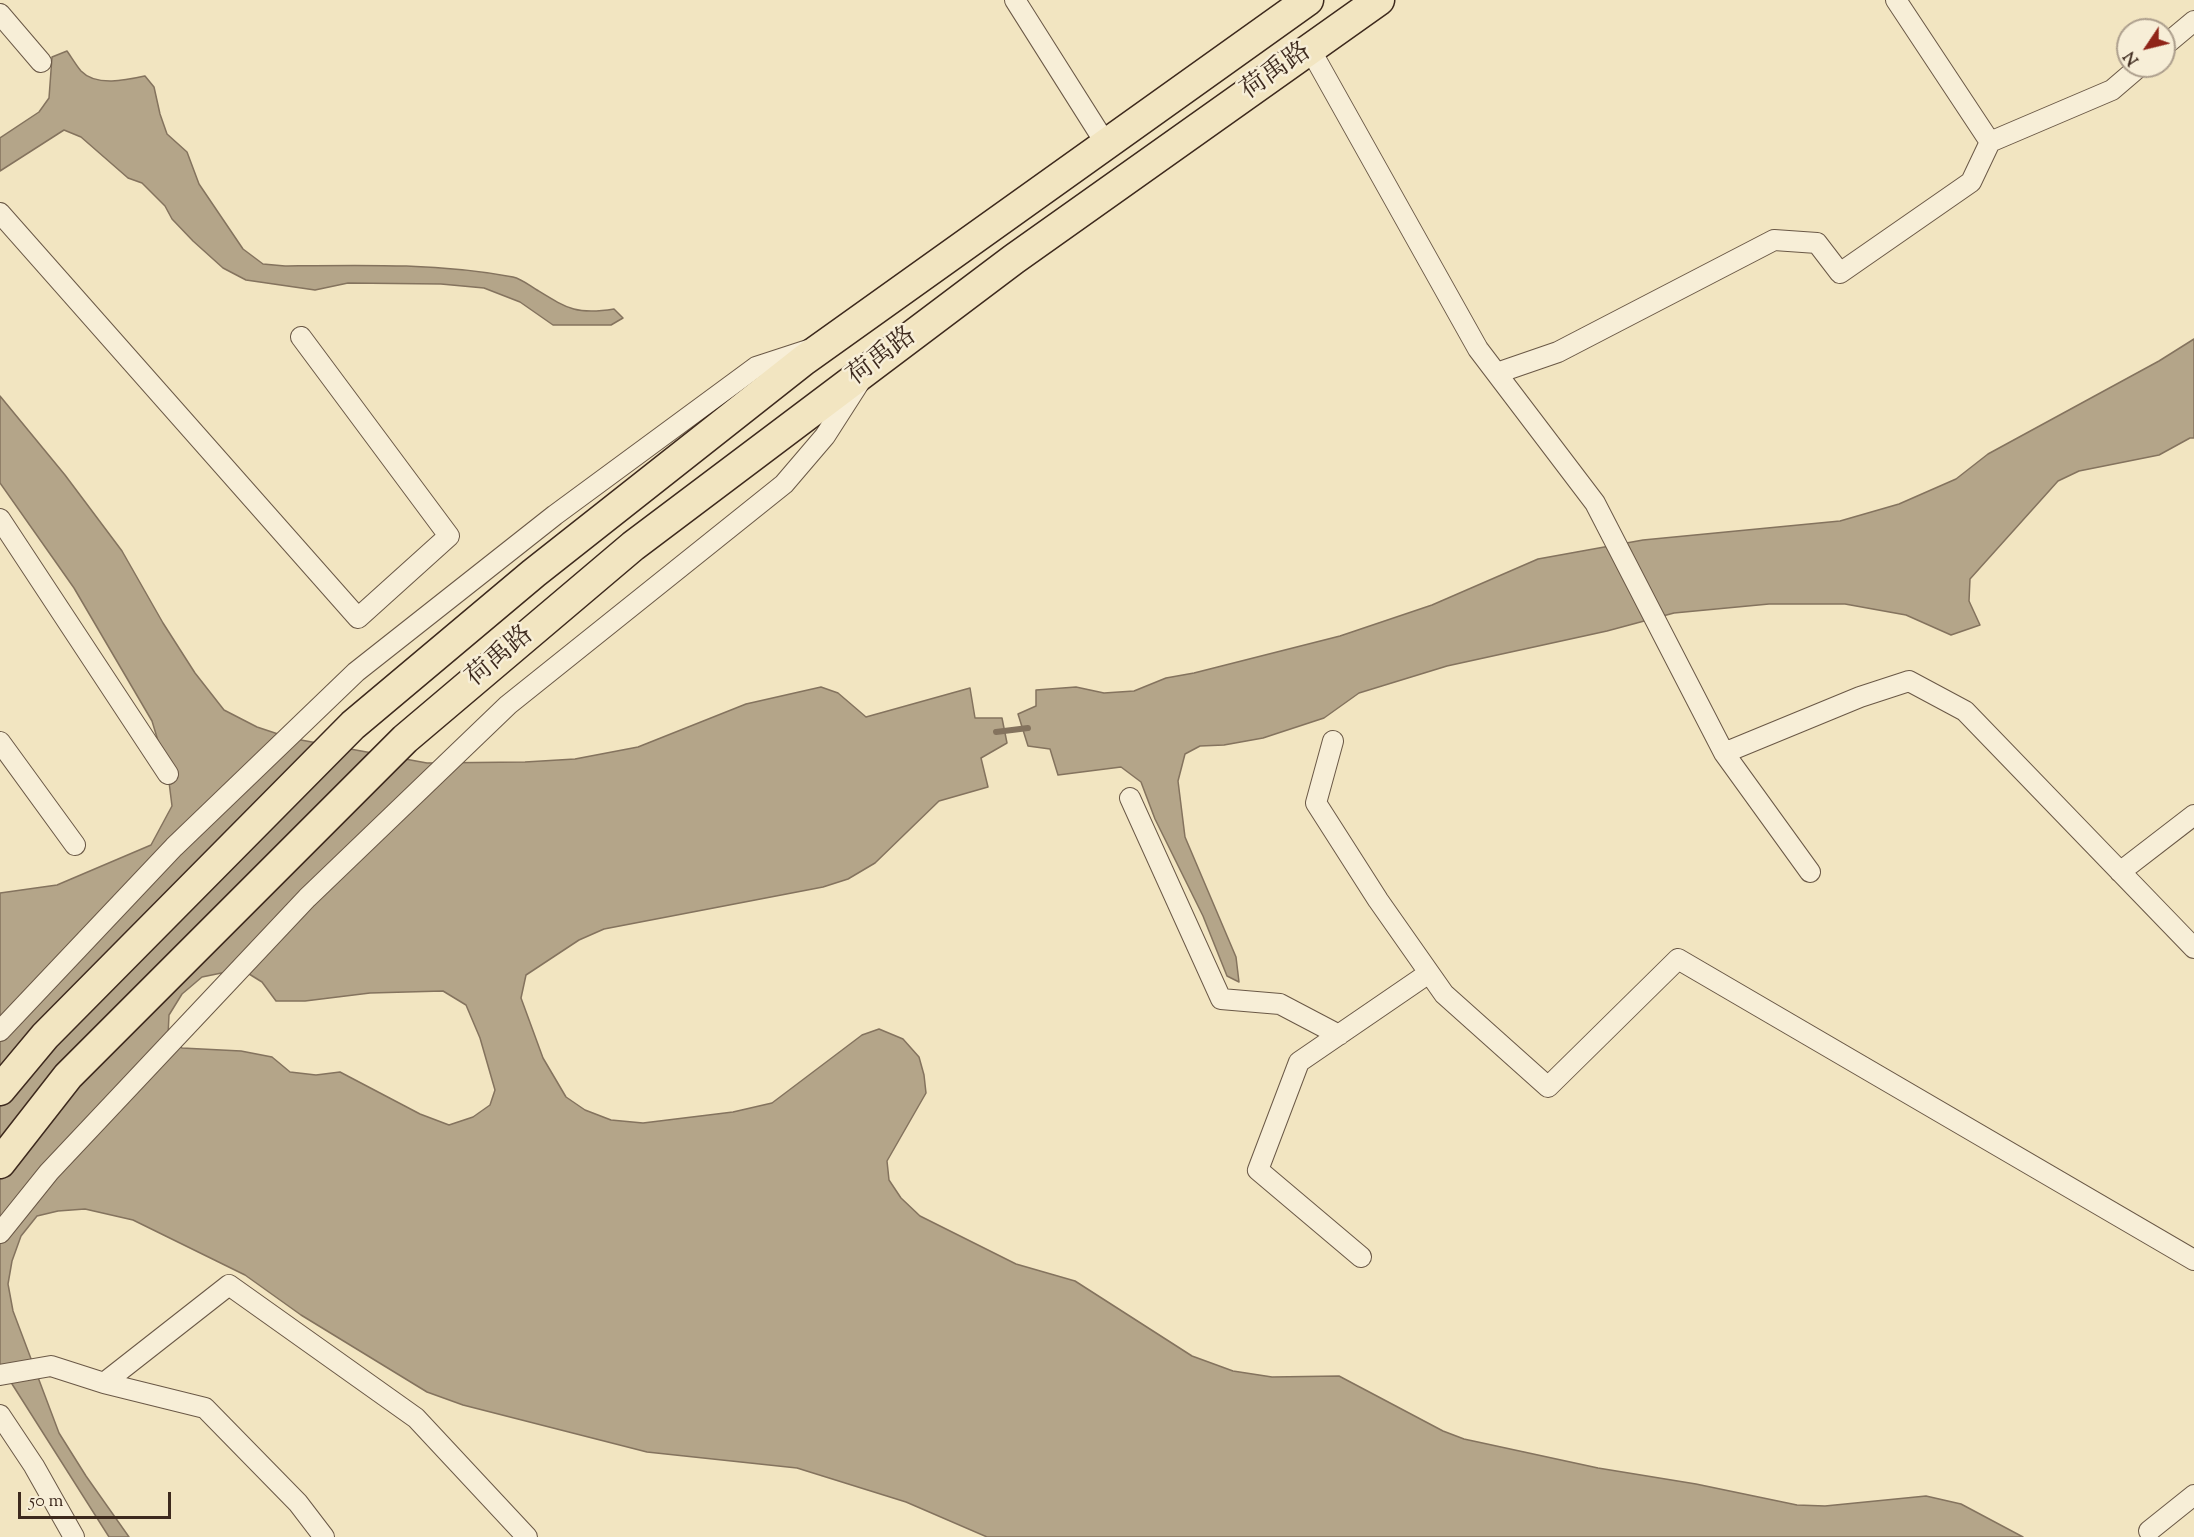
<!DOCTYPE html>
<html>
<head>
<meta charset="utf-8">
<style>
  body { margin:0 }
  #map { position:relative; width:2194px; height:1537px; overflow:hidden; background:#f2e5c1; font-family:"Sorts Mill Goudy",serif }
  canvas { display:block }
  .north { position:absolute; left:2116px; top:18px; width:60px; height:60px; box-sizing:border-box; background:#f7eed7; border:2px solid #ad9f8d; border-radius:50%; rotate:235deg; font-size:16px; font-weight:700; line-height:24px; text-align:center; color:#3d291d }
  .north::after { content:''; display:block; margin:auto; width:21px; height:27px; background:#8f2418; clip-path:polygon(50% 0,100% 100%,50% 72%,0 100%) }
  .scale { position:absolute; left:18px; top:1492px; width:153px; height:27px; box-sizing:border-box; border:3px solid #3d291d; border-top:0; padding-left:8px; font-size:18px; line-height:21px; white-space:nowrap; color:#3d291d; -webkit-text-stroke:4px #f7eed7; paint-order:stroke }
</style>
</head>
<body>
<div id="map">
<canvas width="2194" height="1537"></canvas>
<div class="north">N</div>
<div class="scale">50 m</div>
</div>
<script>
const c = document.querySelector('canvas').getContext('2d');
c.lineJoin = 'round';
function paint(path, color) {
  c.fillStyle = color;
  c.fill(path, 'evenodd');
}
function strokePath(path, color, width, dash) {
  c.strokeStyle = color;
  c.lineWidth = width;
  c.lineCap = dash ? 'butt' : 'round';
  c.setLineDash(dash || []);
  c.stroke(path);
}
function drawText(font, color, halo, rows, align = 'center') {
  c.font = font + ' "Sorts Mill Goudy","Noto Serif SC",serif';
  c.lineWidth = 5;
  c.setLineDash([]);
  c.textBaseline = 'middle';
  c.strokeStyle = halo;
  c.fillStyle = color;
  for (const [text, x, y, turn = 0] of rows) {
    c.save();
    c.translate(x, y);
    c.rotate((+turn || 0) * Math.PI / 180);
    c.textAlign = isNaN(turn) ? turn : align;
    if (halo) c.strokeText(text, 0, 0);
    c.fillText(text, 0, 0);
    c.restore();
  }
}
const water = new Path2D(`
  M67 51C72 58 76 65 81 71 96 87 127 80 145 76L154 87 160 114 167 134 187 152 199 184 243 249 263 264 285 266C362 265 437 263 513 277 522 279 530 286 537 290 568 309 577 315 614 309L623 318 611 325H553L520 302 484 288 441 284 348 283 315 290 246 280 223 268 193 241 172 219 165 206 142 183 128 178 81 137 64 130 0 171V138L39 112 49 98 52 57Z
  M2194 339V438H2190L2159 455 2079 471 2058 481 1970 579 1969 601 1980 625 1951 635 1906 615 1845 604H1769L1674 613 1607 631 1447 666 1359 693 1324 718 1263 738 1224 745 1200 746 1185 754 1178 781 1185 837 1236 957 1239 982 1227 976 1203 916 1155 819 1141 782 1121 767 1058 775 1050 749 1028 746 1018 714 1036 706V690L1076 687 1104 693 1134 691 1166 678 1194 673 1340 636 1432 605 1538 559 1643 540 1840 521 1899 504 1956 479 1988 454 2159 361Z
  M0 396 65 475 122 551 163 623 195 673 224 710 257 727 290 738 427 763 525 762 575 759 638 747 746 704 821 687 838 693 866 717 970 688 975 718H1002L1007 743 981 758 988 787 939 801 875 863 848 879 823 887 604 929 579 940 526 975 521 998 543 1058 566 1097 585 1110 611 1120 643 1123 733 1112 772 1103 862 1035 879 1029 903 1039 919 1057 924 1075 926 1093 887 1161 889 1180 901 1198 920 1216 1016 1264 1075 1281 1192 1356 1233 1371 1272 1377 1339 1376 1443 1431 1464 1439 1598 1468 1696 1484 1797 1505 1825 1506 1926 1496 1961 1504 2023 1537H987L906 1502 797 1468 647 1452 463 1405 427 1392 301 1315 245 1275 133 1220 85 1209 58 1211 37 1216 21 1236 12 1261 8 1284 13 1311 59 1433 86 1476 129 1537H109L0 1365V893L57 885 151 845 172 806 168 774 152 721 74 588 0 483ZM241 969 262 982 276 1001H305L370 993 443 991 466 1005 480 1038 495 1090 490 1105 473 1117 449 1125 420 1114 340 1072 316 1075 290 1072 272 1057 241 1051 182 1048 168 1036 169 1015 182 994 202 977Z`);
paint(water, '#b4a589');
strokePath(water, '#84735e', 1.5);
strokePath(new Path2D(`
  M996 732 1028 728`), '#84735e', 6);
const minor = new Path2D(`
  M1015 0 1106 144
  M1896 0 1990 142
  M0 14 41 62
  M2164 46 2194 21
  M1310 49 1478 349 1595 503 1724 753 1810 872
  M0 213 358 618 449 536 301 337
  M1497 373 1558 352 1774 240 1817 243 1840 273 1971 182 1990 142 2112 90 2140 66
  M0 519 168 774
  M1333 741 1316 803 1378 900 1444 994 1548 1087 1678 959 2194 1260
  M0 742 75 845
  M1724 753 1860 697 1909 681 1965 711 2194 948
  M1130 798 1221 999 1280 1004 1339 1035
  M2120 872 2194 815
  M0 1031 174 847 356 672 555 515 756 367 808 350
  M0 1233 49 1172 307 898 508 705 784 484 825 436 859 383
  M1361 1257 1258 1170 1299 1062 1429 973
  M0 1375 51 1366 104 1383 229 1285 416 1418 527 1537
  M104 1383 205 1408 298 1503 324 1537
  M0 1415 34 1466 74 1537
  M2149 1531 2194 1495`);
const primary = new Path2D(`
  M0 1090 45 1036 353 725 534 573 804 360 1308 0
  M0 1163 68 1076 405 739 633 546 1014 259 1379 0`);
strokePath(minor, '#6a5846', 22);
strokePath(primary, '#3d291d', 33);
strokePath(minor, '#f7eed7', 20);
strokePath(primary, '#f2e5c1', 30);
drawText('26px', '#3d291d', '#f7eed7', [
  ["荷禹路",1277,73,-35],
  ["荷禹路",883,358,-37],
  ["荷禹路",501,658,-40]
]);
</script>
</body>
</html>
